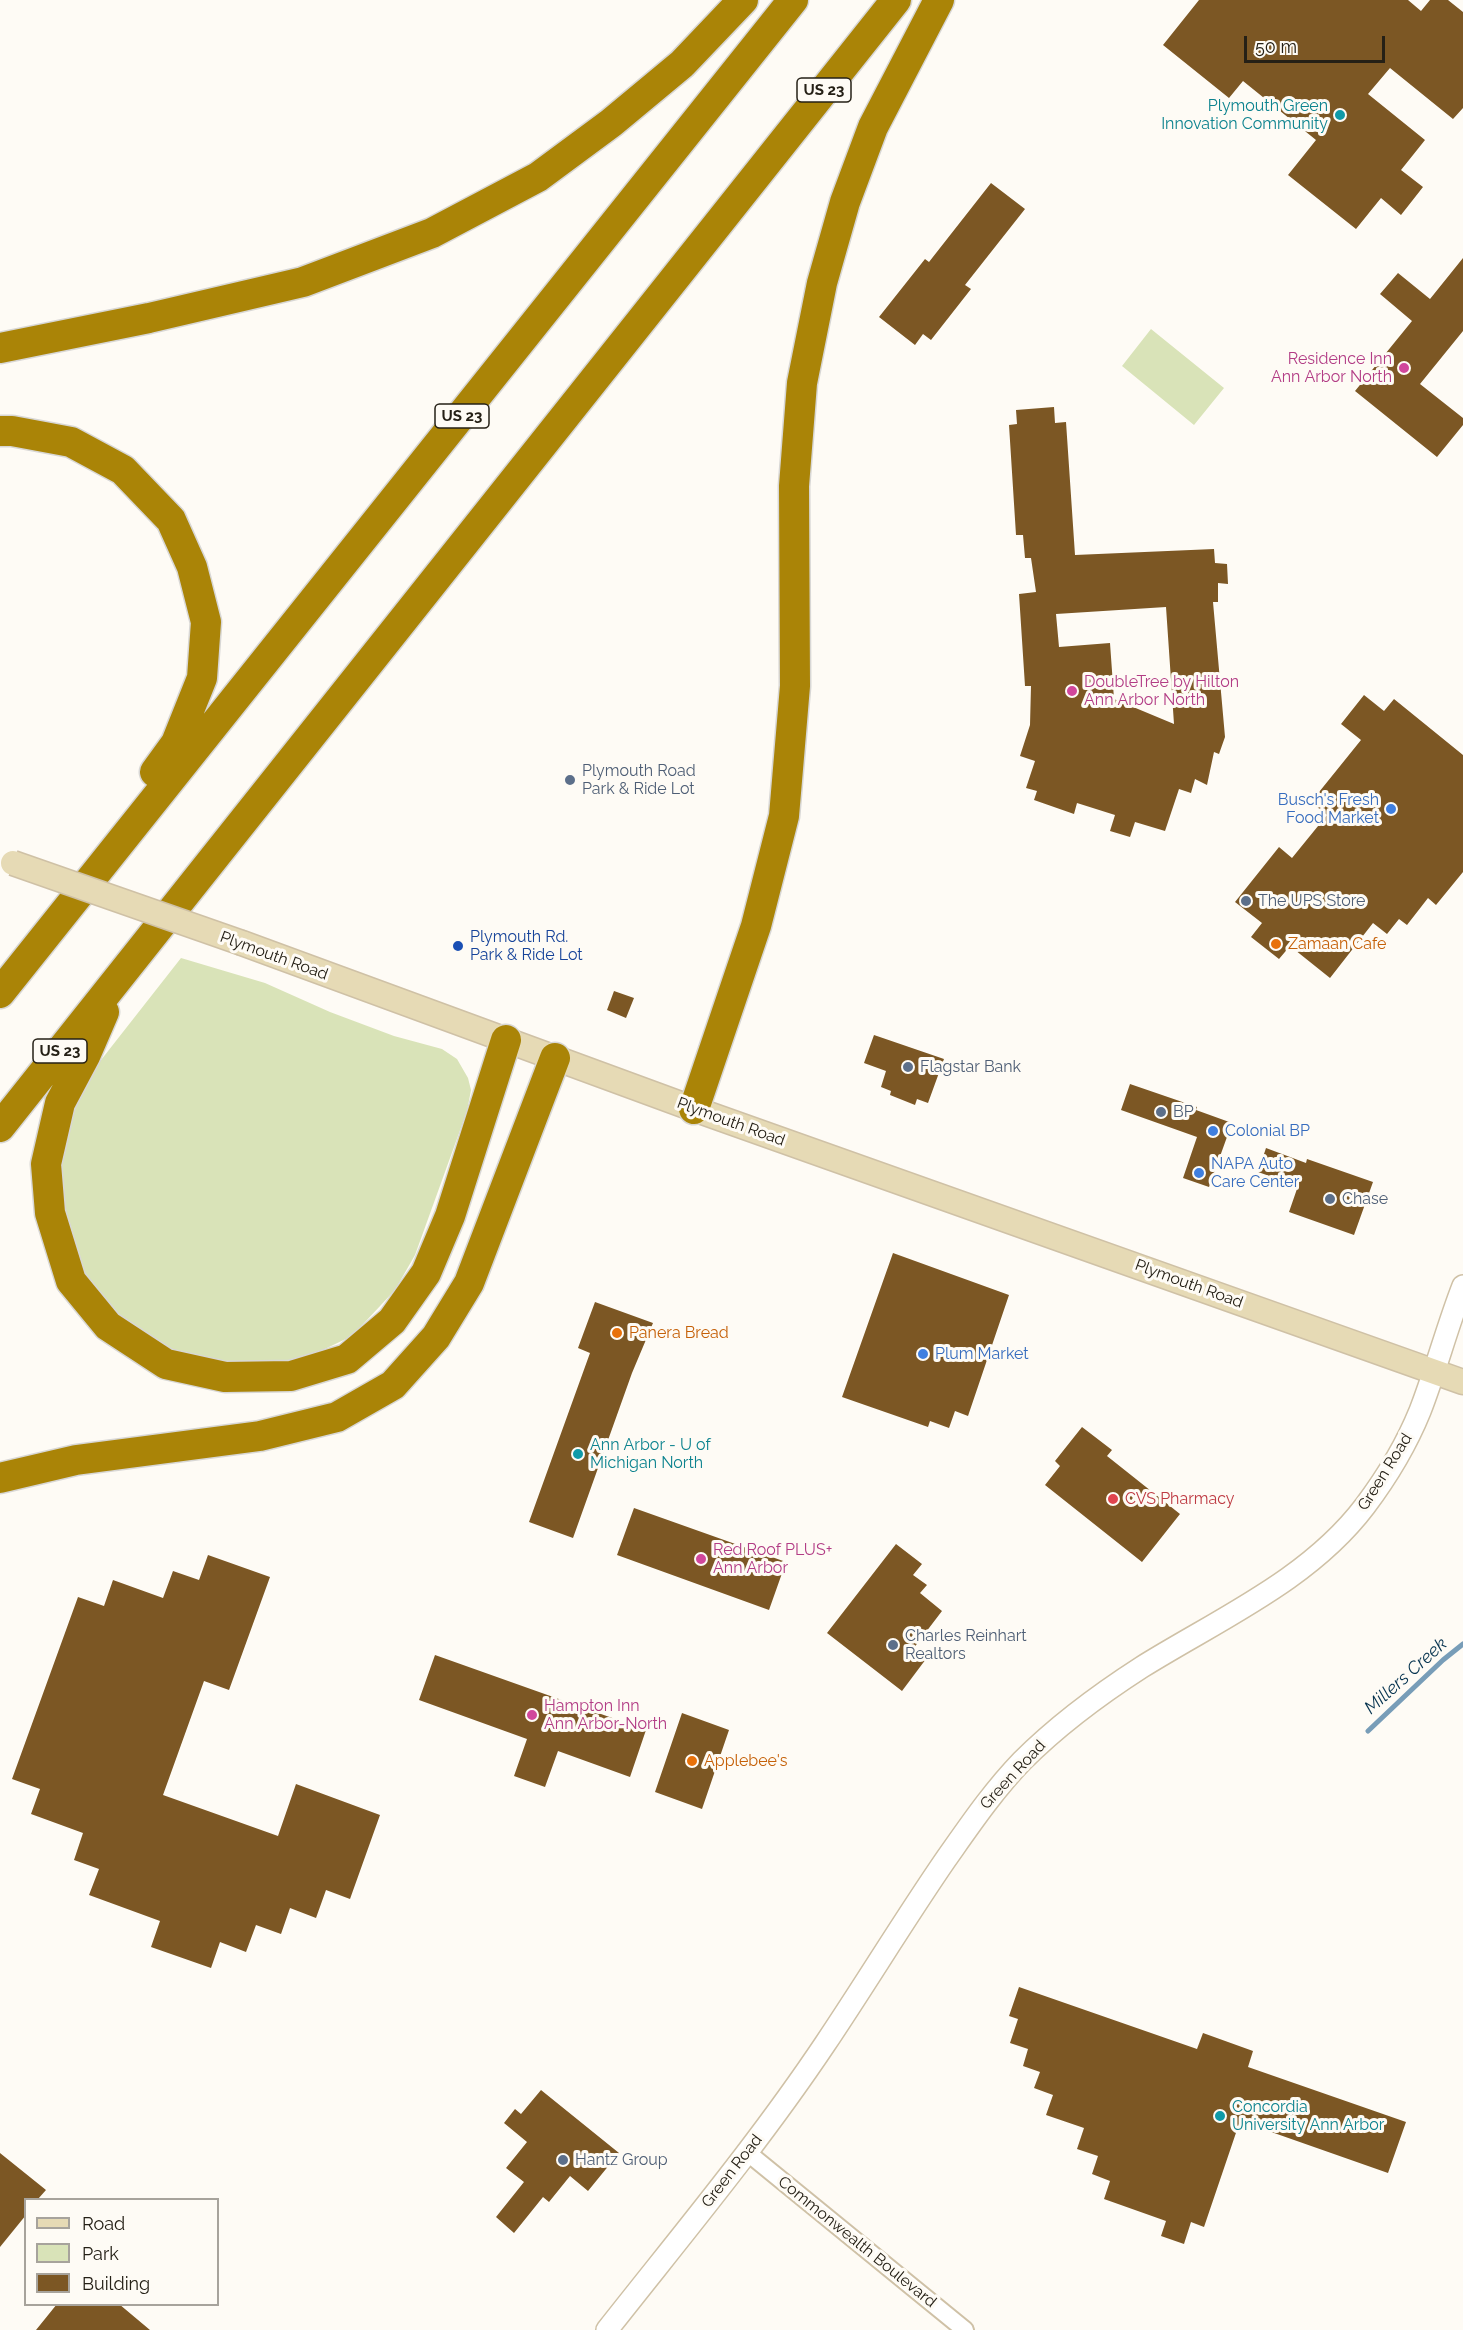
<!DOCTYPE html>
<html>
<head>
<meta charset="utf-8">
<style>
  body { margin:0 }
  #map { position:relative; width:1463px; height:2330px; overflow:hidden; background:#fefbf5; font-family:Raleway,sans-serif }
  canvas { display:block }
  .legend { position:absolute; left:24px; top:2198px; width:195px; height:108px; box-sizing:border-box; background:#fefbf5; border:2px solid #a7a39c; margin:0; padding:8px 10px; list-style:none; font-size:18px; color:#252016 }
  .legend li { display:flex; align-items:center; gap:12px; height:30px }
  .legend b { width:30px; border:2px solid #a7a39c }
  .scale { position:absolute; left:1244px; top:36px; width:141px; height:27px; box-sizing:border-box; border:3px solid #252016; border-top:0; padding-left:8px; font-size:18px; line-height:21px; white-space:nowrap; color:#252016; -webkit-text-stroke:4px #fefbf5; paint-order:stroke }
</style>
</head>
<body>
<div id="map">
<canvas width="1463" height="2330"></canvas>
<ul class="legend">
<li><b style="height:8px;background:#e6dab5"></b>Road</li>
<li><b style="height:16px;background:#d9e3b8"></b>Park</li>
<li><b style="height:16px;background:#7c5724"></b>Building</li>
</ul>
<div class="scale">50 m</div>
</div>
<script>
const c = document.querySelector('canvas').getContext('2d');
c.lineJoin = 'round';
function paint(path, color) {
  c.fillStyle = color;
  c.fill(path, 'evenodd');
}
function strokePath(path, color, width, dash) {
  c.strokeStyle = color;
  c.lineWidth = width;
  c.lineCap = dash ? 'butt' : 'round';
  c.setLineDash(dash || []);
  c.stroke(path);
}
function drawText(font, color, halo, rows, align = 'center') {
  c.font = font + ' Raleway,sans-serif';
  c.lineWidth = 6;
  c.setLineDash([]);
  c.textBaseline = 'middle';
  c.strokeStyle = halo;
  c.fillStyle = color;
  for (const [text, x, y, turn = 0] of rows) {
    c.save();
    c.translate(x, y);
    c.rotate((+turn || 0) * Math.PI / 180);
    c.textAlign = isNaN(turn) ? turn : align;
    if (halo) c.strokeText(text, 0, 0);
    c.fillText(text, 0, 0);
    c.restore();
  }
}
paint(new Path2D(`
  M1151 329 1224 388 1194 425 1122 366Z
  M181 958 265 983 330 1012 394 1036 442 1049 457 1059 468 1078 471 1090 467 1111 415 1255 395 1290 352 1336 306 1358 246 1370 177 1353 121 1319 85 1275 64 1231 55 1176 72 1097Z`), '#d9e3b8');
strokePath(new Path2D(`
  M1368 1731 1443 1660 1463 1644`), '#789db8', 5);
paint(new Path2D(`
  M1199 0H1408L1421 11 1430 0H1448L1463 12V108L1453 119 1390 68 1368 94 1425 140 1401 170 1423 187 1401 215 1381 198 1356 229 1288 175 1316 140 1243 81 1229 98 1163 45Z
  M991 183 1025 209 965 285 971 289 931 340 923 334 915 345 879 317 925 259 929 262Z
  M1463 258V331L1420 384 1463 418V425L1437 457 1355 391 1412 321 1380 294 1398 273 1430 299Z
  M1054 407 1055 423 1066 422 1075 555 1214 549 1215 563 1227 564 1228 584 1218 583V602H1213L1225 737 1219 754 1214 752 1207 785 1195 779 1191 793 1179 789 1165 831 1135 822 1130 837 1110 831 1115 815 1077 803 1074 814 1034 800 1037 791 1026 788 1035 761 1020 756 1030 725 1031 686H1025L1019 594 1036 592 1031 558H1025L1023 535H1016L1009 425 1017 424 1016 410ZM1166 607 1174 724 1114 699 1110 643 1059 647 1056 614Z
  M1364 695 1384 711 1394 699 1463 755V872L1436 905 1428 898 1407 925 1399 919 1387 934 1373 923 1330 978 1290 946 1279 959 1251 937 1262 923 1235 902 1279 847 1292 858 1327 815 1311 802 1361 740 1341 724Z
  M614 991 634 998 626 1018 607 1010Z
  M874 1035 944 1059 928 1103 917 1099 915 1105 890 1095 891 1091 881 1087 886 1071 864 1063Z
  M1130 1084 1197 1107 1196 1110 1232 1123 1209 1187 1183 1178 1197 1137 1121 1110Z
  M1266 1148 1306 1163 1307 1159 1373 1182 1354 1235 1289 1212 1298 1186 1258 1172Z
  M893 1253 1009 1295 968 1416 955 1411 949 1428 930 1421 928 1427 842 1397Z
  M595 1302 653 1323 632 1373 573 1538 529 1522 590 1353 578 1348Z
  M1082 1427 1112 1450 1107 1456 1180 1514 1142 1562 1045 1485 1060 1466 1055 1461Z
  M634 1508 786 1562 769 1610 617 1555Z
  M896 1544 922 1564 913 1575 927 1585 920 1593 942 1611 913 1649 926 1659 902 1691 827 1633Z
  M208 1555 270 1577 229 1690 204 1681 163 1795 278 1836 296 1784 380 1815 350 1899 326 1890 316 1918 290 1908 281 1934 256 1925 246 1952 220 1942 211 1968 151 1947 160 1921 89 1895 99 1869 74 1860 83 1833 31 1814 40 1789 12 1779 78 1597 104 1606 113 1580 163 1598 173 1571 199 1580Z
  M435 1655 646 1730 630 1777 558 1751 545 1787 514 1776 527 1739 419 1700Z
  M682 1713 729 1730 702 1809 655 1792Z
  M1019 1987 1197 2049 1203 2033 1253 2051 1248 2067 1406 2122 1388 2173 1240 2121 1204 2227 1191 2222 1184 2244 1161 2236 1166 2221 1104 2199 1110 2181 1092 2174 1098 2156 1077 2149 1084 2128 1046 2115 1053 2095 1034 2088 1040 2072 1023 2066 1028 2049 1010 2043 1018 2019 1009 2016Z
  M541 2090 619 2153 588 2191 570 2176 549 2202 543 2197 514 2233 496 2217 524 2182 506 2168 527 2142 504 2123 515 2109 521 2114Z
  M0 2153 46 2190 38 2199H26V2215L0 2247Z
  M57 2304H119L150 2330H36Z`), '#7c5724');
const minor = new Path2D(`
  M748 2153 965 2330`);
const tertiary = new Path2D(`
  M607 2330C681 2236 758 2144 825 2044 866 1983 904 1920 946 1859 970 1825 993 1791 1022 1761 1058 1725 1100 1694 1142 1667 1219 1619 1309 1580 1365 1506 1386 1478 1407 1443 1420 1411 1436 1370 1447 1327 1463 1286`);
const secondary = new Path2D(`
  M242 943 694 1109 1463 1382`);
const motorway = new Path2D(`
  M0 348 149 318 303 282 432 233 538 177 611 123 682 64 743 0
  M0 431H12L71 442 123 470 171 520 192 567 206 622 202 678 176 743 155 772
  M0 993 793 0
  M104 1012 85 1056 60 1103 46 1164 50 1213 71 1281 108 1326 166 1364 225 1377 291 1376 347 1359 392 1321 426 1273 450 1216 506 1040
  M694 1109 756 926 784 816 795 686 794 486 802 383 822 283 845 202 873 127 939 0
  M0 1127 896 0
  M0 1478 76 1460 260 1436 337 1417 393 1385 436 1337 469 1283 555 1058`);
strokePath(minor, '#cfc1a6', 20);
strokePath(tertiary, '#cfc1a6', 24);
strokePath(secondary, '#cfc1a6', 27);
strokePath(motorway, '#d8d7d5', 33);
strokePath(minor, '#fff', 16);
strokePath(tertiary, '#fff', 21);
strokePath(secondary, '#e6dab5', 24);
strokePath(motorway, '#aa8407', 30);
const secondaryBridge = new Path2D(`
  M13 863 242 943`);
strokePath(secondaryBridge, '#cfc1a6', 27, []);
strokePath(secondaryBridge, '#e6dab5', 24);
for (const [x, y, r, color] of [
  [1340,115,6,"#0f9aa8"],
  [1404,368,6,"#d1479c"],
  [1072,691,6,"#d1479c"],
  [570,780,6,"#5c6f8a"],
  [1391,809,6,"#3f7fe0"],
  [1246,901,6,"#5c6f8a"],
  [1276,944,6,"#e8710a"],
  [458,946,6,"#1a4fb4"],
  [908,1067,6,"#5c6f8a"],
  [1161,1112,6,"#5c6f8a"],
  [1213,1131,6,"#3f7fe0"],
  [1199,1173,6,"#3f7fe0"],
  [1330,1199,6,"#5c6f8a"],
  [617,1333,6,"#e8710a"],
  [923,1354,6,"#3f7fe0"],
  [578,1454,6,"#0f9aa8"],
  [1113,1499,6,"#e0444e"],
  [701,1559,6,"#d1479c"],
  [893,1645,6,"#5c6f8a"],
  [532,1715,6,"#d1479c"],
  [692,1761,6,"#e8710a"],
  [1220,2116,6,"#0f9aa8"],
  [563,2160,6,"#5c6f8a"]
]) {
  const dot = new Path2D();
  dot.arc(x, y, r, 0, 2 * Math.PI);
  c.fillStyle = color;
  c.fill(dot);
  strokePath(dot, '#fefbf5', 2);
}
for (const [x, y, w] of [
  [824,90,54],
  [462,416,54],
  [60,1051,54]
]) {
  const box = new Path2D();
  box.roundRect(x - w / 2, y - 12, w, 24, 4.5);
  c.fillStyle = '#fefbf5';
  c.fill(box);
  strokePath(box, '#252016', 1.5);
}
drawText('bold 15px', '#252016', null, [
  ["US 23",824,90],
  ["US 23",462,416],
  ["US 23",60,1051]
]);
drawText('16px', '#0d838f', '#fefbf5', [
  ["Plymouth Green",1328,106,"right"],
  ["Innovation Community",1328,124,"right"],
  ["Ann Arbor - U of",590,1445],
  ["Michigan North",590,1463],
  ["Concordia",1232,2107],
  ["University Ann Arbor",1232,2125]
], 'left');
drawText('16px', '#b23c85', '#fefbf5', [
  ["Residence Inn",1392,359,"right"],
  ["Ann Arbor North",1392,377,"right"],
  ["DoubleTree by Hilton",1084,682],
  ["Ann Arbor North",1084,700],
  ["Red Roof PLUS+",713,1550],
  ["Ann Arbor",713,1568],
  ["Hampton Inn",544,1706],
  ["Ann Arbor-North",544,1724]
], 'left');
drawText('16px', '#4e5e75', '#fefbf5', [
  ["Plymouth Road",582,771],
  ["Park & Ride Lot",582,789],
  ["The UPS Store",1258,901],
  ["Flagstar Bank",920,1067],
  ["BP",1173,1112],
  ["Chase",1342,1199],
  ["Charles Reinhart",905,1636],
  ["Realtors",905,1654],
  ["Hantz Group",575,2160]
], 'left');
drawText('16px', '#366cbe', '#fefbf5', [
  ["Busch's Fresh",1379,800,"right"],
  ["Food Market",1379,818,"right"],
  ["Colonial BP",1225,1131],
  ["NAPA Auto",1211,1164],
  ["Care Center",1211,1182],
  ["Plum Market",935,1354]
], 'left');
drawText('16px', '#164399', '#fefbf5', [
  ["Plymouth Rd.",470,937],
  ["Park & Ride Lot",470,955]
], 'left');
drawText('16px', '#c56008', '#fefbf5', [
  ["Zamaan Cafe",1288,944],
  ["Panera Bread",629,1333],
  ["Applebee's",704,1761]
], 'left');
drawText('16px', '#252016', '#fefbf5', [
  ["Plymouth Road",274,956,20],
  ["Plymouth Road",731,1122,20],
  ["Plymouth Road",1189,1284,20],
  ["Green Road",1385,1472,-58],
  ["Green Road",1013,1775,-47],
  ["Green Road",732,2171,-52],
  ["Commonwealth Boulevard",857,2242,39]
]);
drawText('16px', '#be3a42', '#fefbf5', [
  ["CVS Pharmacy",1125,1499]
], 'left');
drawText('italic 18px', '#06334f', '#fefbf5', [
  ["Millers Creek",1406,1676,-42]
]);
</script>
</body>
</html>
